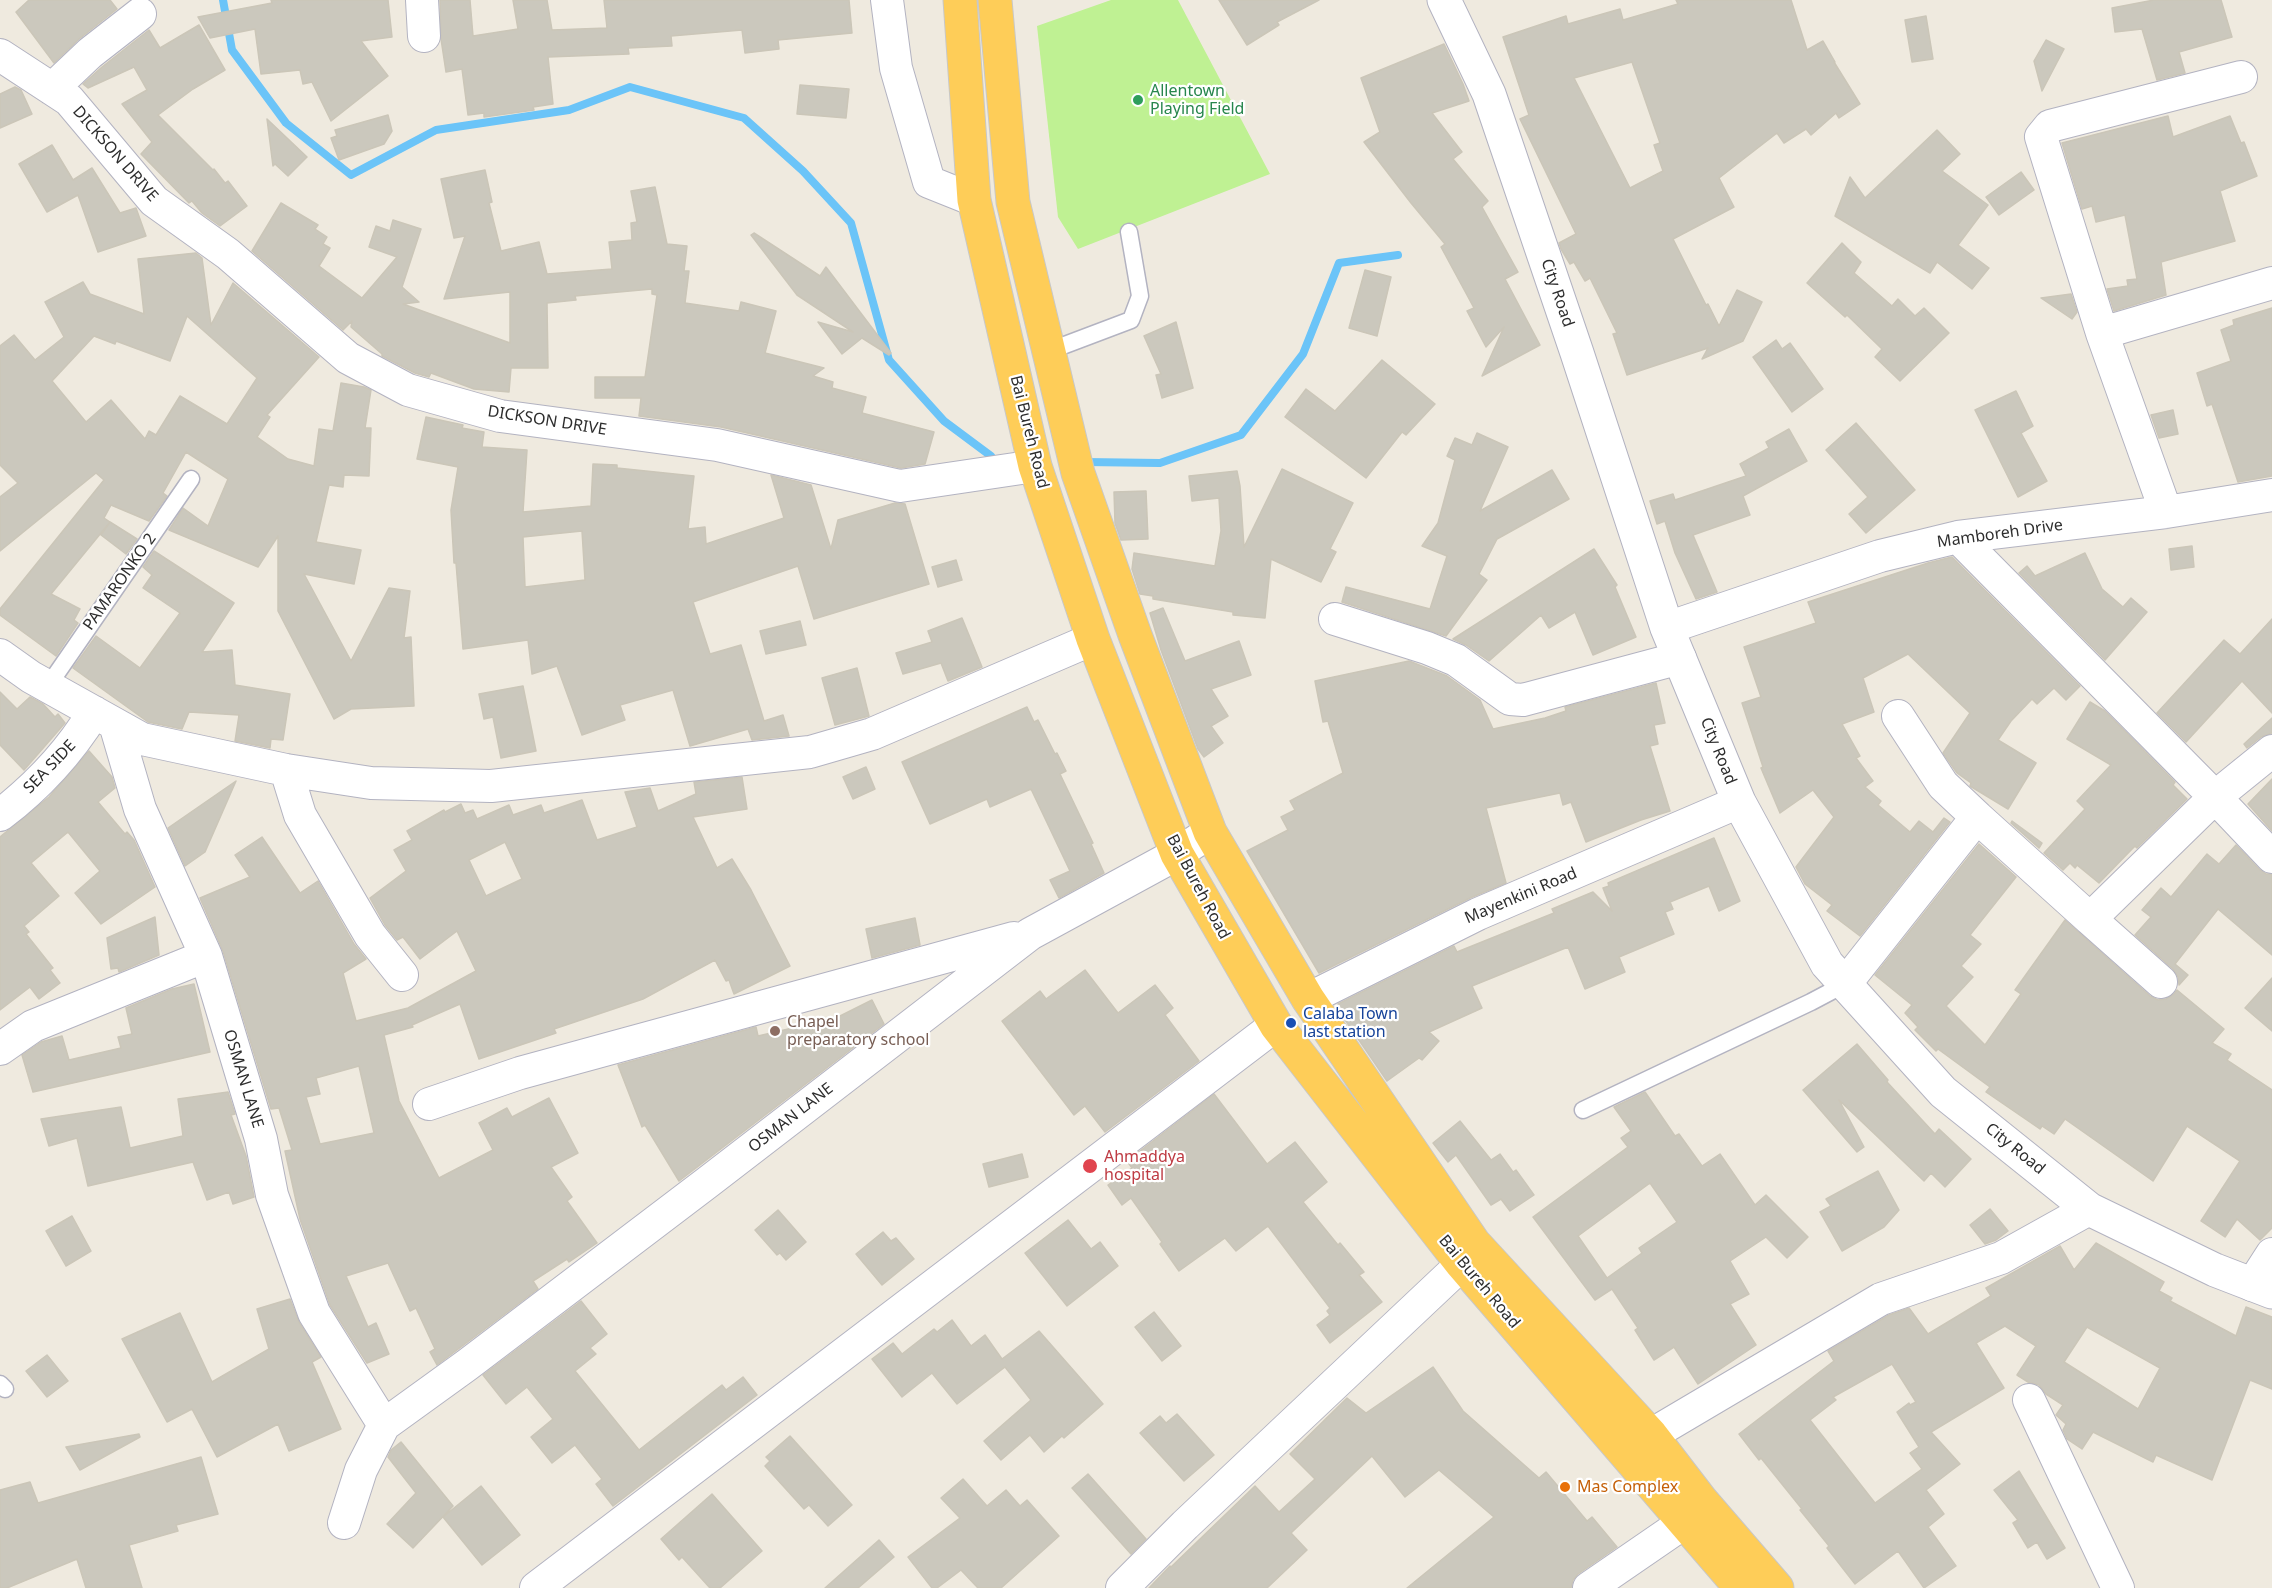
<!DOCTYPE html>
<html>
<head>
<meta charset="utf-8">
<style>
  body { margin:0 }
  canvas { display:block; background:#efeadf }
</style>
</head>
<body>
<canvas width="2272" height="1588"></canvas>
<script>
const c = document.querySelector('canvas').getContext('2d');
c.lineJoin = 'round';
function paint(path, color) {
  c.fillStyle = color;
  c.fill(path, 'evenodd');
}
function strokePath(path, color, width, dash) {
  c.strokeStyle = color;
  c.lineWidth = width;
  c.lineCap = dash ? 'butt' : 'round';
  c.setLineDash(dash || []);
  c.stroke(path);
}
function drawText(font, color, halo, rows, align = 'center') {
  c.font = font + ' "Noto Sans",sans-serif';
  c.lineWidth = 4.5;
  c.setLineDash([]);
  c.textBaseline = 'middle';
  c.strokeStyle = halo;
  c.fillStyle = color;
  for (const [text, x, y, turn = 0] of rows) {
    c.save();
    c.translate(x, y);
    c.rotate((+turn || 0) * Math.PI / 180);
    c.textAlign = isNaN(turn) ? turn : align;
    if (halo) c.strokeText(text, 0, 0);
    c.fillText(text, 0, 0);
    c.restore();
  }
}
paint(new Path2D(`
  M1111 0H1178L1270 174 1078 249 1058 217 1037 26Z`), '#bff193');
strokePath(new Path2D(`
  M223 0 232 50 286 123 351 175 436 130 569 110 630 87 744 118 803 171 851 223 889 360 944 421 991 456
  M1085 462 1160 463 1241 435 1303 354 1339 263 1398 255`), '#6bc4f8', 8);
const building = new Path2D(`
  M29 0H110L117 9 79 39 54 63 16 12Z
  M271 0H388L392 37 361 41 388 76 331 121 312 82 303 84 300 70 261 74 255 29 210 38 198 17 272 3Z
  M440 0H470L473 36 518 29 513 0H547L552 30 607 28 604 0H849L852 33 778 40 779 49 745 53 742 30 671 36 672 46 628 48 629 54 548 57 553 104 533 107 534 110 484 117V113L468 115 462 69 446 72 441 39Z
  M1219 0H1319L1277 22 1279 25 1247 45Z
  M1676 0H1791L1807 50 1823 41 1835 62H1834L1860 104 1839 118 1836 113 1811 135 1806 129 1784 143 1777 133 1719 178 1734 207 1673 239 1706 305 1708 304 1719 326 1737 290 1762 302 1743 341 1702 359 1708 348 1627 375 1613 334 1617 333 1590 278 1585 281 1574 262 1570 264 1561 249 1559 243 1576 234 1520 119 1529 115 1503 37 1566 16 1568 24 1620 9 1623 20 1678 4ZM1632 62 1660 143 1654 145 1663 171 1630 188 1574 78Z
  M2154 0H2221L2232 37 2179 52 2185 73 2157 80 2142 29 2115 32 2112 8Z
  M1926 16 1933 59 1912 62 1905 20Z
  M199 25 225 70 193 89 158 115 213 170 214 169 225 183 228 181 247 206 220 226 202 213 192 201 189 203 141 154 152 142 122 104 147 90 134 67 88 88 83 84 102 67 149 30 160 48Z
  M2046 40 2064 49 2042 91 2034 61Z
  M1444 44 1463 84 1469 101 1432 113 1462 152 1453 159 1488 201 1482 207 1518 272 1505 279 1540 345 1482 376 1504 327 1486 347 1467 311 1474 308 1441 247 1445 244 1411 203 1364 142 1380 132 1361 78Z
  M800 85 849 89 846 118 797 114Z
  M15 87 21 90 32 114 0 128V94Z
  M388 115 392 131 384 144 339 160 331 138 337 136 335 130Z
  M2168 116 2173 137 2230 116 2241 143 2244 142 2257 176 2220 191 2235 241 2161 262 2166 295 2114 311 2107 289 2128 286 2127 280 2137 279 2125 215 2096 222 2092 206 2082 209 2062 143Z
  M267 119 307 157 288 176 275 164 273 166Z
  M1937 130 1960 154 1942 171 1988 205 1958 245 1989 268 1972 289 1937 262 1930 273 1835 216 1850 177 1865 198Z
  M52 145 73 180 92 168 120 213 136 208 146 236 98 252 78 195 47 212 19 164Z
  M485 170 492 202 489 203 501 251 539 242 547 274 612 269 609 242 632 240 631 223 637 222 631 191 655 187 667 244 687 246 684 271H689L685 303 739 311 741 302 776 311 765 353 824 368 813 376 833 382 832 388 866 397 862 413 934 432 925 464 901 468 721 427 639 416 641 398H595V377H645L657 295 652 294V289L575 296 576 300 547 303 548 368H511L509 392 474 389 431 373 429 377 415 373 382 356V354L351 327 352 321 343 330 252 251 281 203 318 225 315 229 327 237 323 244 330 248 319 266 362 298 397 257 369 247 376 226 390 231 393 220 421 229 402 287 419 302 403 304 510 343V292L444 299 465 236 454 238 441 179Z
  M2021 172 2034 190 1999 215 1986 197Z
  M754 233 820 276 826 267 891 353 889 355 862 338 842 354 818 322 853 332 797 295 751 235Z
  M1842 243 1861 262 1854 273 1892 306 1898 299 1915 316 1924 308 1949 333 1900 381 1875 357 1882 349 1847 315 1845 317 1807 283Z
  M196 253 202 258 211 325 233 283 319 357 267 415 270 417 257 437 288 459 314 466 319 429 333 431 341 383 364 387 371 390 365 428H371L369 476 344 475 343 487 329 485 316 542 361 550 354 584 304 574 351 661 389 588 410 591 404 638 411 637 414 706 351 709 334 719 278 611V536L258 567 169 530 183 508 208 526 228 479 186 452 163 493 167 496 149 521 111 505 104 518 110 522 51 594 80 609 74 620 78 623 56 656 0 615V609L104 480 96 473 0 551V497L18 483 0 465V346L14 335 35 360 64 337 45 302 83 282 90 294 144 314 138 259ZM187 316 257 378 227 424 180 396 156 435 149 431 145 439 111 400 86 422 52 381 94 336 115 344 116 341 170 361Z
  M1365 270 1391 277 1377 336 1349 328Z
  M2071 294 2077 312 2072 319 2041 298Z
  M2272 308V476L2238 482 2212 404 2207 406 2197 373 2231 361 2221 330 2234 325 2233 320Z
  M1176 322 1193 388 1162 398 1156 375 1161 374 1144 336Z
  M1776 340 1782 349 1790 343 1823 389 1792 412 1753 357Z
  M1382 360 1435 404 1406 435 1402 432 1366 478 1285 417 1306 389 1335 411Z
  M2016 391 2033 426 2021 433 2047 481 2018 497 1975 410Z
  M2173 410 2178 434 2159 438 2151 415Z
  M426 417 463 425 462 428 484 432 482 447 527 450 523 512 591 506 593 464 617 465V468L694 476 688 529 705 527 706 544 784 518 771 475 811 485 831 549 838 520 895 503 905 504 929 584 814 619 798 566 693 602 710 654 741 645 764 721 783 715 789 736 752 740 748 729 690 746 673 690 620 705 625 720 582 735 557 666 532 674 528 640 463 649 456 563H454L451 510 458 467 417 459ZM582 531 585 580 525 587 523 537Z
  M1856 423 1915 490 1866 533 1849 514 1868 497 1826 450Z
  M1789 429 1807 461 1743 496 1750 515 1693 535 1717 592 1696 599 1675 553 1665 521 1657 524 1650 501 1673 494 1675 500 1746 476 1740 464 1769 448 1766 442Z
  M1477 433 1508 447 1480 511 1552 470 1569 499 1497 539 1479 574 1487 580 1446 636 1342 602 1346 587 1430 609 1447 556 1422 546 1438 523 1455 460 1447 456 1455 438 1472 445Z
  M1282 469 1353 503 1330 549 1336 552 1321 582 1271 559 1265 618 1233 615V612L1153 599V596L1140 594 1132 569 1134 553 1215 566 1221 531 1219 498 1192 501 1189 476 1237 471 1240 486 1244 547Z
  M1146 491 1148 539 1121 540 1115 523 1114 492Z
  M110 522 137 539 126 554 101 535Z
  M2192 546 2194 567 2171 570 2169 549Z
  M1594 549 1617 585 1615 587 1636 637 1593 655 1575 612 1549 628 1541 615 1489 661 1466 645 1453 639Z
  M154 551 234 603 202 652 232 650 235 685 290 694 283 740 271 739 270 748 235 741 239 715 189 712 182 729 148 722 73 668 96 636 140 668 180 613 143 588 152 575 143 567Z
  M2085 553 2102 589 2123 607 2131 598 2147 612 2105 660 2019 573 2027 566 2035 576Z
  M1952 557 2080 686 2066 700 2054 688 2037 704 2032 699 2011 721 1998 740 2036 763 2008 809 1970 786 1971 783 1957 773 1943 753 1970 713 1908 654 1863 678 1874 712 1842 724 1860 756 1856 758 1873 781 1865 787 1881 801 1878 805 1910 832 1919 821 1933 832 1944 818 1950 822 1860 936 1827 911 1832 905 1805 884 1796 867 1834 817 1813 790 1780 813 1761 768 1763 767 1742 703 1761 697 1744 647 1816 623 1808 602 1928 563Z
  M956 560 962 580 938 587 932 567Z
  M1163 608 1185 661 1239 641 1251 675 1211 689 1228 716 1211 726 1223 743 1204 757 1198 749 1161 650 1150 613Z
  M962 618 982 667 948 681 941 663 903 674 896 653 932 642 928 631Z
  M2272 619V713L2242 681 2186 742 2157 713 2224 640 2240 654Z
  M800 621 806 645 766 654 760 631Z
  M1409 661 1447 676 1480 700 1493 729 1545 718 1566 711 1565 707 1656 683 1665 723 1654 725 1658 744 1650 746 1670 811 1641 820 1586 842 1571 802 1563 805 1560 793 1486 808 1506 883 1470 898 1319 973 1247 851 1288 830 1281 817 1295 810 1290 801 1343 773 1328 721 1323 722 1315 681Z
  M857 668 869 716 835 725 822 678Z
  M523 686 536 751 501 758 493 717 484 719 479 694Z
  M0 692 17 709 30 697 43 704 55 717 58 714 65 723 24 770 0 745Z
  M2090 702 2105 711 2175 782 2173 785 2187 799 2137 848 2135 846 2099 883 2077 865 2075 868 2070 863 2063 870 2044 853 2085 809 2077 801 2111 765 2067 739Z
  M1027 707 1034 722 1038 720 1055 754 1057 753 1066 771 1060 774 1093 843 1091 844 1104 873 1059 898 1050 880 1070 871 1031 789 990 807 987 799 930 824 902 762Z
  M2272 718V733L2261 737 2247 748 2244 744Z
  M89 751 112 777 115 788 98 802 125 834 127 832 134 840 155 887 101 924 75 893 100 871 68 832 31 863 59 896 24 926 29 932 26 934 53 968 50 970 60 983 39 999 30 987 0 1010V837L49 797Z
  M866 767 875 789 853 799 843 777Z
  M742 777 747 809 693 817 717 868 732 859 751 890 790 966 734 994 729 980 726 981 715 960 643 999 554 1029 556 1033 479 1059 460 1004 412 1025 413 1027 384 1035 399 1101 439 1178 493 1150 479 1123 507 1108 512 1117 549 1098 578 1153 551 1167 572 1197 567 1201 597 1243 569 1262 567 1259 533 1281 538 1289 437 1365 430 1352 435 1349 416 1308 410 1311 388 1263 346 1276 368 1327 376 1323 389 1354 367 1363 330 1305 300 1219 285 1151 292 1150 279 1108 271 1109 223 951 200 898 250 877 235 855 262 837 300 893 318 881 354 944 366 959 343 973 356 1021 408 1008 476 971 457 931 420 959 403 937 397 940 385 925 370 898 406 871 394 850 412 840 407 831 444 810 445 812 461 804 465 813 473 810 477 819 509 805 513 815 541 805 544 813 582 800 597 840 637 827 625 792 650 788 658 811 696 794 694 782ZM505 842 522 879 486 896 469 860ZM359 1066 374 1133 320 1144 306 1097 320 1094 316 1078Z
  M2272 779V831L2248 804Z
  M236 781 205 852 185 866 168 828Z
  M2012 821 2042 843 2039 848 2011 823Z
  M1714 838 1740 901 1719 911 1709 886 1670 902 1673 909 1665 912 1674 934 1619 957 1625 972 1585 989 1568 947 1472 986 1482 1008 1429 1032 1439 1041 1422 1060 1419 1058 1387 1081 1339 1011 1341 1009 1338 1004 1454 946 1457 952 1554 913 1552 909 1593 892 1612 911 1603 888 1609 886 1608 883Z
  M1979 844 2016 877 1970 935 1981 944 1961 966 1973 977 1946 1006 1985 1045 2021 994 2015 990 2065 920 2150 996 2158 1000 2166 999 2174 994 2177 990 2224 1029 2212 1043 2231 1054 2227 1060 2272 1090V1228L2260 1240 2237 1219 2225 1237 2201 1221 2240 1161 2187 1126 2153 1181 2065 1119 2054 1134 2042 1126 2040 1129 1986 1092 1990 1087 1938 1049 1936 1051 1915 1030 1918 1027 1905 1013 1912 1005 1875 975Z
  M2236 845 2259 869 2266 874H2272V955L2218 909 2175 964 2188 975 2179 985 2178 977 2173 969 2135 935 2151 917 2142 910 2161 888 2171 897 2207 854 2219 864Z
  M155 917 159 955 119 972 118 968 111 969 107 938Z
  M915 918 920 945 872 958 866 929Z
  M1085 970 1118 1013 1155 985 1173 1008 1165 1015 1199 1061 1105 1132 1085 1106 1074 1115 1002 1021 1040 991 1046 999Z
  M2272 978V1031L2245 1008Z
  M194 984 210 1052 33 1092 22 1055 41 1042 62 1036 69 1060 121 1048 118 1037 132 1034 126 1008 172 989Z
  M872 1000 884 1024 679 1181 645 1125 642 1127 618 1065 756 1027 758 1036 836 1018Z
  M1857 1044 1888 1080 1887 1082 1935 1134 1939 1129 1971 1159 1945 1187 1931 1173 1924 1181 1839 1100 1864 1147 1857 1152 1803 1090Z
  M228 1092 235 1114 231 1115 246 1156 254 1197 233 1204 229 1192 207 1200 193 1162 88 1186 77 1138 49 1146 41 1119 121 1107 130 1148 183 1136 178 1099Z
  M1645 1092 1675 1136 1679 1134 1702 1166 1720 1154 1755 1205 1766 1195 1808 1237 1787 1258 1766 1237 1730 1261 1749 1294 1730 1304 1756 1345 1698 1384 1674 1347 1654 1360 1635 1330 1638 1328 1612 1289 1595 1300 1533 1217 1628 1147 1621 1138 1631 1131 1614 1107ZM1650 1183 1677 1222 1639 1248 1642 1253 1607 1278 1578 1236Z
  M1214 1094 1267 1164 1295 1142 1327 1182 1303 1202 1338 1245 1340 1243 1364 1272 1359 1275 1382 1302 1330 1343 1317 1325 1330 1315 1327 1311 1330 1308 1268 1226 1236 1251 1225 1238 1179 1271 1160 1244 1162 1242 1131 1198 1122 1205 1108 1185 1132 1168 1127 1161Z
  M1460 1121 1491 1160 1500 1154 1513 1172 1516 1170 1534 1195 1510 1211 1501 1199 1491 1205 1456 1155 1448 1162 1433 1143Z
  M1022 1154 1028 1177 989 1187 983 1164Z
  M1878 1171 1899 1210 1884 1227 1842 1251 1820 1212 1831 1206 1826 1199Z
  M1990 1209 2008 1231 1996 1240 1985 1244 1970 1225Z
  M778 1210 806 1242 786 1260 780 1253 777 1255 755 1230Z
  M72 1216 91 1251 66 1266 46 1231Z
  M1068 1220 1091 1249 1100 1242 1118 1266 1067 1306 1025 1253Z
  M883 1232 891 1241 896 1238 914 1259 882 1285 856 1254Z
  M2096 1243 2164 1282 2159 1291 2172 1298 2170 1301 2236 1336 2246 1307 2272 1317V1389L2250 1380 2212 1480 2156 1455 2153 1462 2093 1432 2082 1449 2067 1439 2063 1430 2066 1424 2056 1415 2063 1405 2046 1394 2039 1385 2028 1382 2017 1375 2036 1346 2005 1326 1976 1343 2004 1388 1931 1432 1960 1464 1926 1490 1944 1514 1928 1527 1956 1566 1924 1588 1898 1551 1855 1584 1827 1548 1829 1546 1800 1510 1802 1509 1761 1458 1759 1460 1739 1434 1834 1361 1828 1351 1889 1315 1909 1308 1928 1334 1991 1296 1986 1288 2060 1246 2074 1270ZM2087 1327 2160 1368 2138 1409 2064 1362ZM1892 1364 1916 1402 1910 1405 1909 1403 1897 1412 1919 1447 1910 1453 1922 1469 1875 1503 1810 1420 1836 1400 1833 1397Z
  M290 1299 299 1322 321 1357 312 1362 341 1429 289 1451 278 1424 217 1457 192 1409 167 1422 122 1339 180 1313 212 1382 269 1349 257 1309Z
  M581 1301 607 1334 590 1348 596 1354 575 1371 639 1450 722 1385 726 1390 743 1377 757 1395 613 1506 596 1484 602 1479 575 1445 552 1463 531 1437 553 1419 527 1387 506 1404 483 1375Z
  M1154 1312 1181 1346 1162 1361 1135 1327Z
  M952 1320 971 1346 985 1335 1002 1359 1039 1331 1103 1404 1064 1438 1062 1436 1044 1452 1030 1435 1001 1460 984 1441 1031 1400 1005 1367 957 1404 932 1373 902 1397 872 1359 893 1343 902 1354 934 1329 937 1332Z
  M47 1355 68 1381 47 1397 26 1371Z
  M1433 1367 1463 1411 1539 1478 1546 1472 1587 1521 1592 1517 1617 1547 1578 1574 1573 1580 1571 1588H1407L1494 1517 1439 1470 1405 1497 1372 1456 1291 1533 1307 1550 1267 1588H1149L1170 1566 1171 1567 1255 1486 1279 1512 1315 1479 1290 1454 1347 1398 1366 1413Z
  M1177 1414 1214 1455 1184 1481 1140 1433 1160 1416 1166 1423Z
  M139 1434 140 1437 80 1470 66 1447Z
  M790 1436 852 1505 828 1526 809 1505 804 1509 765 1466 770 1461 766 1457Z
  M401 1442 453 1506 413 1548 387 1524 416 1493 388 1457 391 1450Z
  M201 1457 218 1514 176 1525 178 1531 129 1545 142 1588H86L77 1559 7 1588H0V1490L30 1482 38 1503Z
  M2019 1471 2065 1548 2047 1559 2037 1542 2028 1548 2013 1523 2018 1520 1994 1490Z
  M1088 1474 1146 1539 1131 1554 1072 1488Z
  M963 1479 987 1506 1006 1490 1020 1506 1027 1500 1059 1536 1001 1588H978L961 1570 937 1588H932L908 1557 960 1518 941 1498Z
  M481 1486 520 1535 482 1565 443 1517Z
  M712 1494 762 1551 720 1588H710L682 1557 679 1560 661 1539Z
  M879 1540 894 1557 858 1588H825Z`);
paint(building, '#cbc8bd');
strokePath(building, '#cbc6b8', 1.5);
const service = new Path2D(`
  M1049 351 1131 320 1140 296 1129 232
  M48 686 191 479
  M1583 1110 1811 1002 1845 984
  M0 1384 5 1389`);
const minor = new Path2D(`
  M422 0 424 36
  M887 0 896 68 929 182 974 200
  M0 55 69 100 154 201 228 254 348 358 408 390 500 416 717 445 900 486 1035 466
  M52 89 90 53 140 14
  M2102 333 2041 137 2050 126 2241 77
  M2166 512 2102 333 2272 283
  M1958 537 2215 797 2272 751
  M1335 619 1427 648 1456 660 1510 699 1523 700 1680 658
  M1667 628 1880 556 1958 537 2166 512 2272 495
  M0 655 31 677 142 739 286 770 371 783 491 786 810 752 872 734 1093 639
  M1898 716 1943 785 1977 817
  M115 724 140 809 206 956 261 1139 272 1195 314 1313 384 1425
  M286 770 300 815 370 935 402 975
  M0 815C37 787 70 751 94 712
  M2090 919 2161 982
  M1845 984 1977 817 2090 919 2215 797 2272 857
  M1308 999 1478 914 1739 802
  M0 1049 33 1026 206 956
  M429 1104 520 1073 1014 938
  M2252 1285 2272 1254
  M2029 1400 2118 1588
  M1651 1435 1881 1299 2001 1258 2089 1209
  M344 1523 361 1470 384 1425 467 1365 708 1182 1030 934 1177 854 1210 832
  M536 1588 1276 1025
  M1122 1588 1185 1525 1462 1264
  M1589 1588 1685 1522`);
const secondary = new Path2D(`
  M1444 0 1489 94 1577 353 1667 628 1739 802 1827 964 1943 1092 2089 1209 2215 1270 2272 1292`);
const trunk = new Path2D(`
  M960 0 974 200 1035 466 1093 639 1177 854 1276 1025 1462 1264 1741 1588
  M995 0 1013 202 1078 473 1135 635 1210 832 1308 999 1474 1243 1651 1435 1701 1500 1777 1588`);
strokePath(service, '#b3b3c1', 19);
strokePath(minor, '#b3b3c1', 34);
strokePath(secondary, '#b3b3c1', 35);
strokePath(trunk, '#c8c8c8', 35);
strokePath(service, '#fff', 16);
strokePath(minor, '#fff', 32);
strokePath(secondary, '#fff', 33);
strokePath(trunk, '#fecd58', 33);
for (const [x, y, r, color] of [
  [1138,100,6,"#2e9e5b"],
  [1291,1023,6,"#1a4fb4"],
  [775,1031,6,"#8d6e63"],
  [1090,1166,8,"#e0444e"],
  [1565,1487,6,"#e8710a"]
]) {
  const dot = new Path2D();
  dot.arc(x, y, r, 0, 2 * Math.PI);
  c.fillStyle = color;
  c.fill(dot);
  strokePath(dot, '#fff', 2);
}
drawText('16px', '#27864d', '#fff', [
  ["Allentown",1150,91],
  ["Playing Field",1150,109]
], 'left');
drawText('16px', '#2d2d2d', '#fff', [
  ["DICKSON DRIVE",115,154,49],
  ["City Road",1557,293,71],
  ["DICKSON DRIVE",547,421,9],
  ["Bai Bureh Road",1029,432,76],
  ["Mamboreh Drive",2000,534,-8],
  ["PAMARONKO 2",120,582,-55],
  ["City Road",1718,751,68],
  ["SEA SIDE",50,767,-46],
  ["Bai Bureh Road",1198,887,62],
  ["Mayenkini Road",1521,896,-23],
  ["OSMAN LANE",243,1079,73],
  ["OSMAN LANE",791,1118,-38],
  ["City Road",2015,1149,39],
  ["Bai Bureh Road",1479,1282,50]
]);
drawText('16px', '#164399', '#fff', [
  ["Calaba Town",1303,1014],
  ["last station",1303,1032]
], 'left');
drawText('16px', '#785e54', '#fff', [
  ["Chapel",787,1022],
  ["preparatory school",787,1040]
], 'left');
drawText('16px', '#be3a42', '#fff', [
  ["Ahmaddya",1104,1157],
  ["hospital",1104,1175]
], 'left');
drawText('16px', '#c56008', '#fff', [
  ["Mas Complex",1577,1487]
], 'left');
</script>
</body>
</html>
